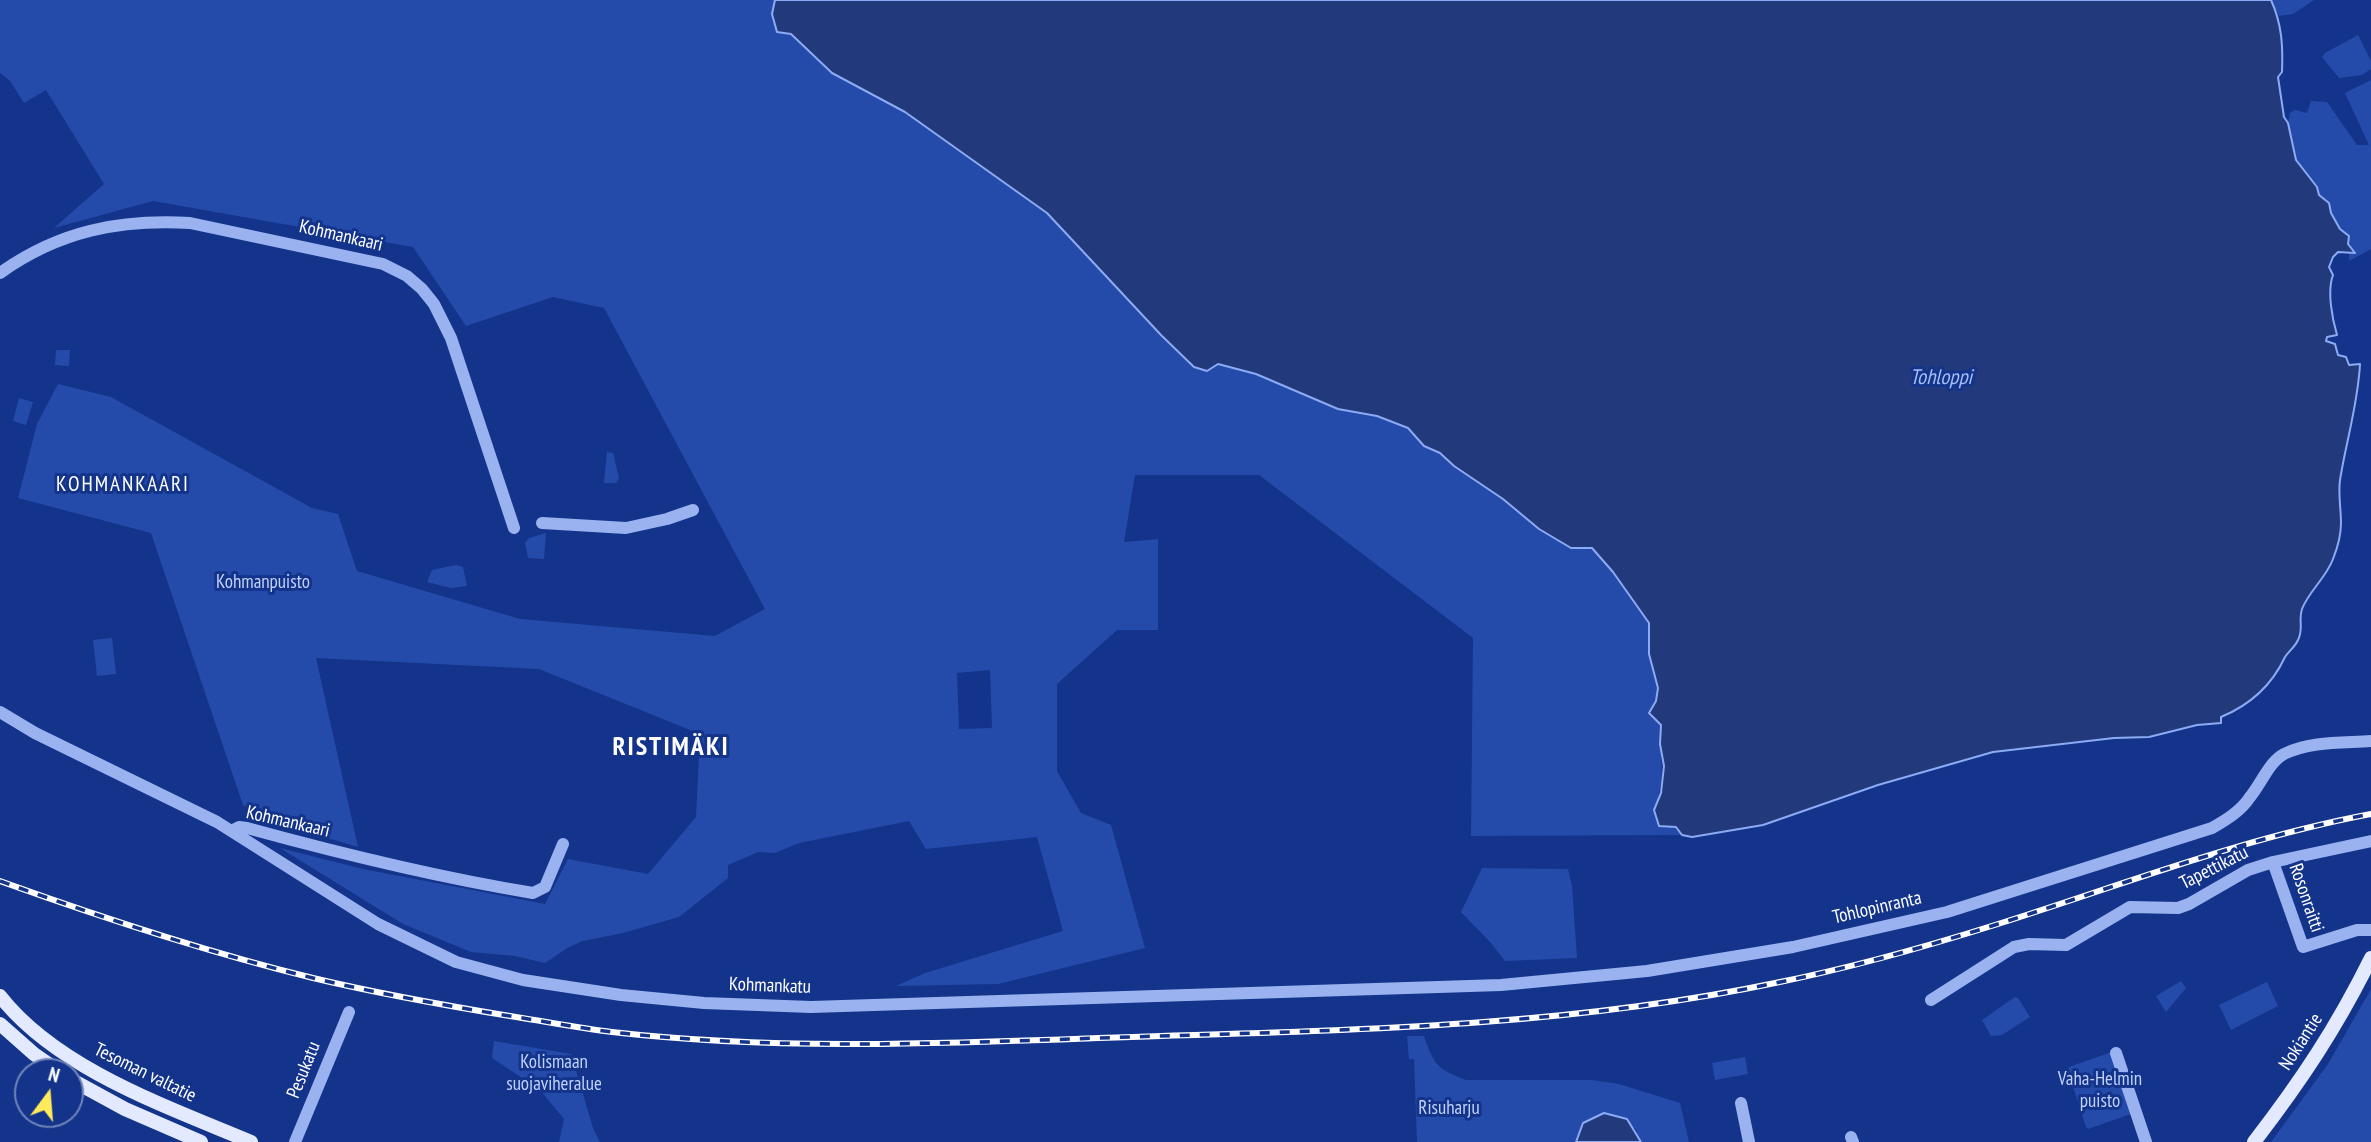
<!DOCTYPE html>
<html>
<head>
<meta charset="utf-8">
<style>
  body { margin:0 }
  #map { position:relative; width:2371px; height:1142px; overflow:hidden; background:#13348a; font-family:"PT Sans Narrow",sans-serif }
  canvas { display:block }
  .north { position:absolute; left:14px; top:1058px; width:70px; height:70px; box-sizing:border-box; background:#13348a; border:2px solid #7185b9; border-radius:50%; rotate:16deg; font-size:19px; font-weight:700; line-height:28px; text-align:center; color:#fff }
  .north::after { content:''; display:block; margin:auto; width:24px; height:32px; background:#ffea59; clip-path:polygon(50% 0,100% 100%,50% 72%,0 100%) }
</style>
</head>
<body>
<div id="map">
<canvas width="2371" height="1142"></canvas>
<div class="north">N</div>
</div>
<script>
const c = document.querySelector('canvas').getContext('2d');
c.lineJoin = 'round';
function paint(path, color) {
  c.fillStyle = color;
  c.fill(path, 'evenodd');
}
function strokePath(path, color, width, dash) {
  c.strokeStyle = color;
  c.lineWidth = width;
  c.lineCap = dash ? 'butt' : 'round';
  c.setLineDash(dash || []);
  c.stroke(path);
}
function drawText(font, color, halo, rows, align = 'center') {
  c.font = font + ' "PT Sans Narrow",sans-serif';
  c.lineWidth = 6;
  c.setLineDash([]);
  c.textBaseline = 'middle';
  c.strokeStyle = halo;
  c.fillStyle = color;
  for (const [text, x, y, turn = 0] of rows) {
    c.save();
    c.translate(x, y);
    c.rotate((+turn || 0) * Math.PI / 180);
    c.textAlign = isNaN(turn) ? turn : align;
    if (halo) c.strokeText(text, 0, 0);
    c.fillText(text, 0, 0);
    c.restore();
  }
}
paint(new Path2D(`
  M0 0H775L772 14 832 73 905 112 1047 213 1161 335 1194 367 1218 363 1256 374 1338 409 1377 416 1408 428 1424 446 1440 453 1454 466 1503 499 1539 529 1571 548H1592L1613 572 1649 623V654L1658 688 1656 701 1650 713 1661 725C1659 758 1667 778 1654 810L1676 827 1682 835 1471 836 1473 638 1259 475H1135L1124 542 1158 539V630H1117L1057 684V771L1081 813 1111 825 1145 948 998 984 896 986 925 973 1063 931 1037 837 926 849 909 821 799 843 775 853 758 852 728 865V878L679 917 623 933 583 941 569 947 545 963 515 956 471 952 403 924 280 848 363 869 545 904 568 859 648 874 696 817 700 734 539 669 316 658 358 847 263 819 243 805 151 533 18 498 37 424 58 384 111 397 312 508 338 514 357 571 520 619 715 636 765 609 604 308 553 297 466 326 413 247 153 201 54 228 104 184 46 90 24 103 10 81 0 73ZM990 670 992 728 959 729 957 673Z
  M2271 0H2314L2293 14 2279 16Z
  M2358 35 2371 61V69L2362 75 2339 78 2322 57 2325 53Z
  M2371 80V249L2349 261V253H2354L2331 213 2329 203 2319 195 2317 187 2296 160 2288 123 2290 113 2295 110 2307 113 2311 101 2327 102 2357 145H2369L2345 93Z
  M56 350H70L69 366 55 365Z
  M19 398 33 402 26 425 13 421Z
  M607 452 613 453 619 478 616 483H604Z
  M546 533 544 559 528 558 525 543 529 538Z
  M456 565 463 567 467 586 451 588 427 582 432 570Z
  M112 638 116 674 97 676 93 640Z
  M1482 868 1568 869 1572 886 1577 958 1505 961 1491 943 1461 912Z
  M2181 981 2186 988 2166 1012 2156 996Z
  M2267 982 2278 1006 2231 1030 2219 1005Z
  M2371 989V1142H2271L2328 1064Z
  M2015 997 2018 998 2030 1017 2002 1035 1991 1036 1982 1020Z
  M1407 1036H1424C1434 1065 1437 1069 1466 1080H1592L1619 1084 1680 1103 1689 1142H1641L1635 1128 1575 1140 1576 1142H1417L1414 1059H1409Z
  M494 1041 571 1054 593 1128 600 1142H559L564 1119 540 1090 492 1058Z
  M2109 1053H2112L2131 1114 2088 1129 2086 1127 2068 1071 2069 1067Z
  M1745 1057 1748 1074 1715 1080 1712 1063Z`), '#254baa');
const water = new Path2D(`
  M775 0H2271C2282 24 2283 46 2282 72L2278 77 2284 117 2288 123 2296 160 2317 187 2319 195 2329 203 2331 213 2340 229 2349 236 2348 244 2355 253 2338 252 2333 257 2329 267 2333 275C2327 291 2332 318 2337 335L2327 337 2326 341 2335 344 2338 355 2346 357 2349 365 2360 364C2358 404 2346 442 2340 480 2338 495 2341 508 2341 523 2341 534 2337 549 2333 559 2326 578 2309 591 2302 609 2298 620 2304 629 2298 640 2295 647 2289 651 2285 657 2272 685 2250 705 2221 717V723L2197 725 2149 737 2114 738 1993 752 1878 785 1763 825 1692 837 1682 835 1676 827 1659 826 1654 810 1661 793 1664 766 1660 744 1661 725 1649 713 1656 701 1658 688 1649 654V623L1613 572 1592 548H1571L1539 529 1503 499 1454 466 1440 453 1424 446 1408 428 1377 416 1338 409 1256 374 1218 364 1207 371 1194 367 1161 335 1047 213 905 112 832 73 791 34 777 32 772 14Z
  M1604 1113 1627 1119 1641 1142H1576L1583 1123Z`);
paint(water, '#223a7b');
strokePath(water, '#8cabf4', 2);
strokePath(new Path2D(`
  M0 273C59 231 119 219 190 223L383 264 407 276 422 289 434 304 451 338 514 528
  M542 523 626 528 667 519 693 510
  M0 712 35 733 217 822 378 924 456 962 523 980 621 995 704 1003 811 1007 1501 985 1647 971 1793 947 1947 912 2212 828C2226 820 2241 811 2250 797 2261 784 2269 762 2284 754 2310 741 2343 743 2371 741
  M231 831 239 827 247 828C342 854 436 877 533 893L545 887 563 844
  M2273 862 2303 947 2357 930H2371
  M1931 1000 2014 947 2029 944 2066 945 2130 907 2178 908 2189 904 2248 870 2273 862 2371 841
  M2116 1053 2146 1142
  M1741 1103 1749 1142
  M1851 1137 1853 1142
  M295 1142 349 1012`), '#9ab3f0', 12);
strokePath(new Path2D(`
  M0 996C57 1069 168 1107 251 1142
  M0 1024 34 1054 60 1072
  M70 1079 125 1109 201 1142
  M2254 1142C2301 1081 2337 1027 2371 958`), '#e3eaff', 14);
const rail = new Path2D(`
  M0 881C103 918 207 952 313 978 380 994 448 1006 516 1017 548 1022 580 1028 612 1032 805 1054 1002 1040 1195 1035 1390 1029 1584 1023 1775 983 1850 968 1925 947 1998 924 2122 885 2243 838 2371 814`);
strokePath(rail, '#fff', 6);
strokePath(rail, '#13348a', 3.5, [10]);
drawText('19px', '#fff', '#13348a', [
  ["Kohmankaari",341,236,13],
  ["Kohmankaari",288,822,13],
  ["Tapettikatu",2214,868,-27],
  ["Rosonraitti",2306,898,71],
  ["Tohlopinranta",1877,908,-13],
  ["Kohmankatu",770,986,2],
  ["Nokiantie",2301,1042,-57],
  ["Pesukatu",304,1070,-68],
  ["Tesoman valtatie",145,1073,26]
]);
drawText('19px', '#c1d2fc', '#13348a', [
  ["Kohmanpuisto",263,583],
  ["Kolismaan",554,1063],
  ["suojaviheralue",554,1085],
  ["Vaha-Helmin",2100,1080],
  ["puisto",2100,1102],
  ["Risuharju",1449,1109]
]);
drawText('italic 21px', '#a6bef8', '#13348a', [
  ["Tohloppi",1941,378]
]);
c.letterSpacing = '2px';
drawText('21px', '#fff', '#13348a', [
  ["KOHMANKAARI",123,485]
]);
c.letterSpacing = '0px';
c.letterSpacing = '2px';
drawText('bold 26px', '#fff', '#13348a', [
  ["RISTIMÄKI",671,748]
]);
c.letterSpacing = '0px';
</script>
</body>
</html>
